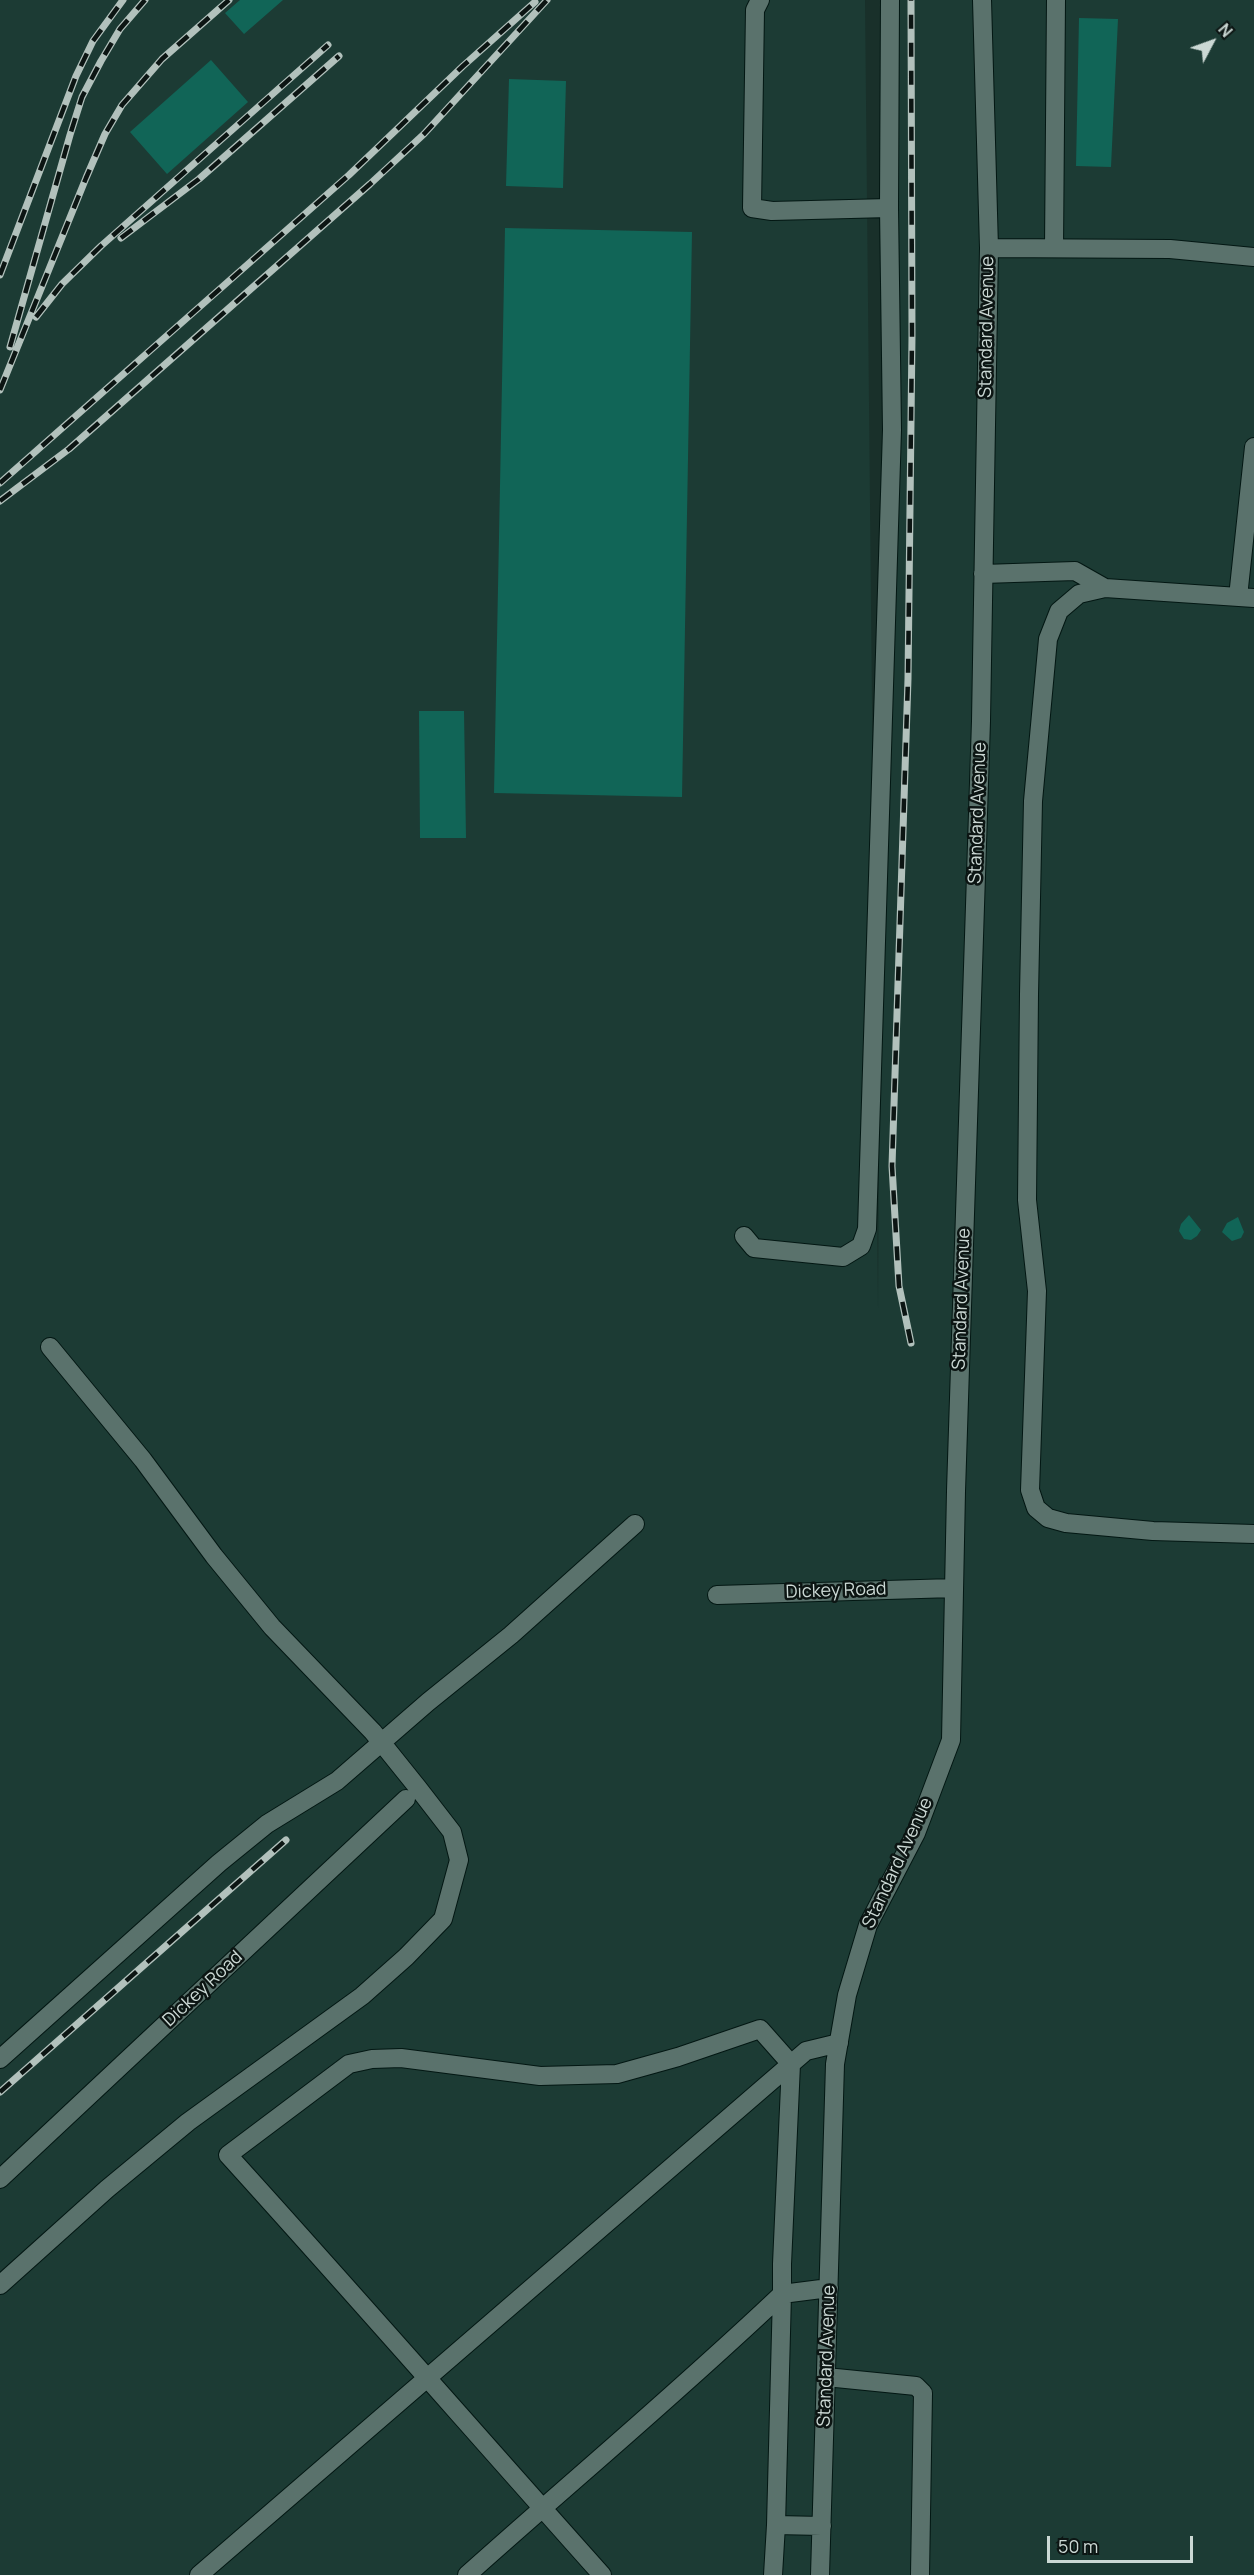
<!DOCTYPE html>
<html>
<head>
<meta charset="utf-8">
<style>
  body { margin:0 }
  #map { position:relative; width:1254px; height:2575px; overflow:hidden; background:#19302a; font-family:Manrope,sans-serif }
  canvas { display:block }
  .north { position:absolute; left:1182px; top:12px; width:60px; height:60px; -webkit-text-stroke:4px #0c1513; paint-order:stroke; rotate:49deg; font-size:16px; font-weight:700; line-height:24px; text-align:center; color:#cbd8d4 }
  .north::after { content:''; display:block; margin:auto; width:21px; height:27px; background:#cbd8d4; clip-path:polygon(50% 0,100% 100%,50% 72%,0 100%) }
  .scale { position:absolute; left:1047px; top:2536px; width:146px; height:27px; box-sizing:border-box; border:3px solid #cbd8d4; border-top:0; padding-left:8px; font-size:18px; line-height:21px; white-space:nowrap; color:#cbd8d4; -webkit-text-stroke:4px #0c1513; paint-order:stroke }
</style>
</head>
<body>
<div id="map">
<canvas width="1254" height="2575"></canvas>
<div class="north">N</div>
<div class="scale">50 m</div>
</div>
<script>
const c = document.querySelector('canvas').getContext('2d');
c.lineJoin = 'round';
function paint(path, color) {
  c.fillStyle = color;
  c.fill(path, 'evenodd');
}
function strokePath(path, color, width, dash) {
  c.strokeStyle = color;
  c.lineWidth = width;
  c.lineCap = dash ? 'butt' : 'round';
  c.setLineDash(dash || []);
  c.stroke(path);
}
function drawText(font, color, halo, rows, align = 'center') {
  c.font = font + ' Manrope,sans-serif';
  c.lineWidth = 5;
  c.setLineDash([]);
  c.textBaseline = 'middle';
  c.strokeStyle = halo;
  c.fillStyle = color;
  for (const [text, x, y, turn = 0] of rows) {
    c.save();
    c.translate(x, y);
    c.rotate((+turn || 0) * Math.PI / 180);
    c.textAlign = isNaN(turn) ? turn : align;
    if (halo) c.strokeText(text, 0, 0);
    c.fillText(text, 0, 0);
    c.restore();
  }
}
paint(new Path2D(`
  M0 0H865L878 1308 886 0H1254V2575H0Z`), '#1c3b34');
paint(new Path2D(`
  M240 0H283L244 34 225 13Z
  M1079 18 1118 19 1111 167 1076 166Z
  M211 60 248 102 167 174 130 132Z
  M509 79 566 81 563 188 506 186Z
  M505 228 692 232 682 797 494 793Z
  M419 711H464L466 838H420Z
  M1189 1215 1201 1230 1197 1236 1191 1240 1184 1239 1179 1231 1181 1224Z
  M1238 1217 1244 1232 1241 1238 1232 1241 1222 1232 1227 1223Z`), '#116557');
const minor = new Path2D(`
  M760 0 755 10 752 208 772 211 889 208 890 0
  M989 248 1170 249 1254 257
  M1054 248 1056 0
  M983 574 1075 571 1105 588
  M1238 597 1254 447
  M1254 598 1105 588 1079 594 1059 611 1048 639 1033 801 1029 994 1027 1200 1037 1291 1030 1490 1036 1508 1048 1518 1066 1523 1153 1531 1254 1534
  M744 1236 754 1248 843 1257 861 1246 867 1229 892 430 889 208
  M717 1595 954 1588
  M0 2059 219 1863 267 1824 337 1781 428 1702 511 1635 635 1524
  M0 2179 406 1799
  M0 2285 107 2189 188 2122 362 1996 406 1957 443 1919 459 1860 452 1832 418 1788 373 1732 272 1627 214 1556 143 1460 50 1347
  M826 2377 916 2386 923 2393 920 2575
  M822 2526 776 2525 782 2294 829 2288
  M199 2575 806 2051 839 2043
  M467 2575C572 2481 680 2391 782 2294V2264L791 2064 760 2029 678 2057 617 2074 540 2076 401 2058 372 2059 349 2064 228 2155C354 2294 477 2435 602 2575
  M773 2575 776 2525
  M820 2575 835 2064 847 1995 868 1925 916 1833 951 1740 956 1491 981 721 989 248 982 0`);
strokePath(minor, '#031713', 20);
strokePath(minor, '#5a726c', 18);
const rail = new Path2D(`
  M121 238 199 179 339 56
  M0 275 76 76 93 41 123 0
  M36 317 62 284 101 246 328 45
  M10 347 70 135 82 97 101 61 120 29 145 0
  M0 390 86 178 105 134 122 105 162 59 229 0
  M0 483 349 175 463 66 535 2
  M0 501 69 449 370 184 424 134 547 0
  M911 1343 899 1286 892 1166 908 679 912 336 911 0
  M0 2092 286 1840`);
strokePath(rail, '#b2c1bc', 7);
strokePath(rail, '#0c1513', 4.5, [14]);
drawText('18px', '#cbd8d4', '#0c1513', [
  ["Standard Avenue",987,327,-89],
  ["Standard Avenue",978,813,-88],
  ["Standard Avenue",962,1299,-88],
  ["Dickey Road",836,1591,-2],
  ["Standard Avenue",898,1863,-65],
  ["Dickey Road",203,1989,-43],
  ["Standard Avenue",827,2356,-88]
]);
</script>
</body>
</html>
